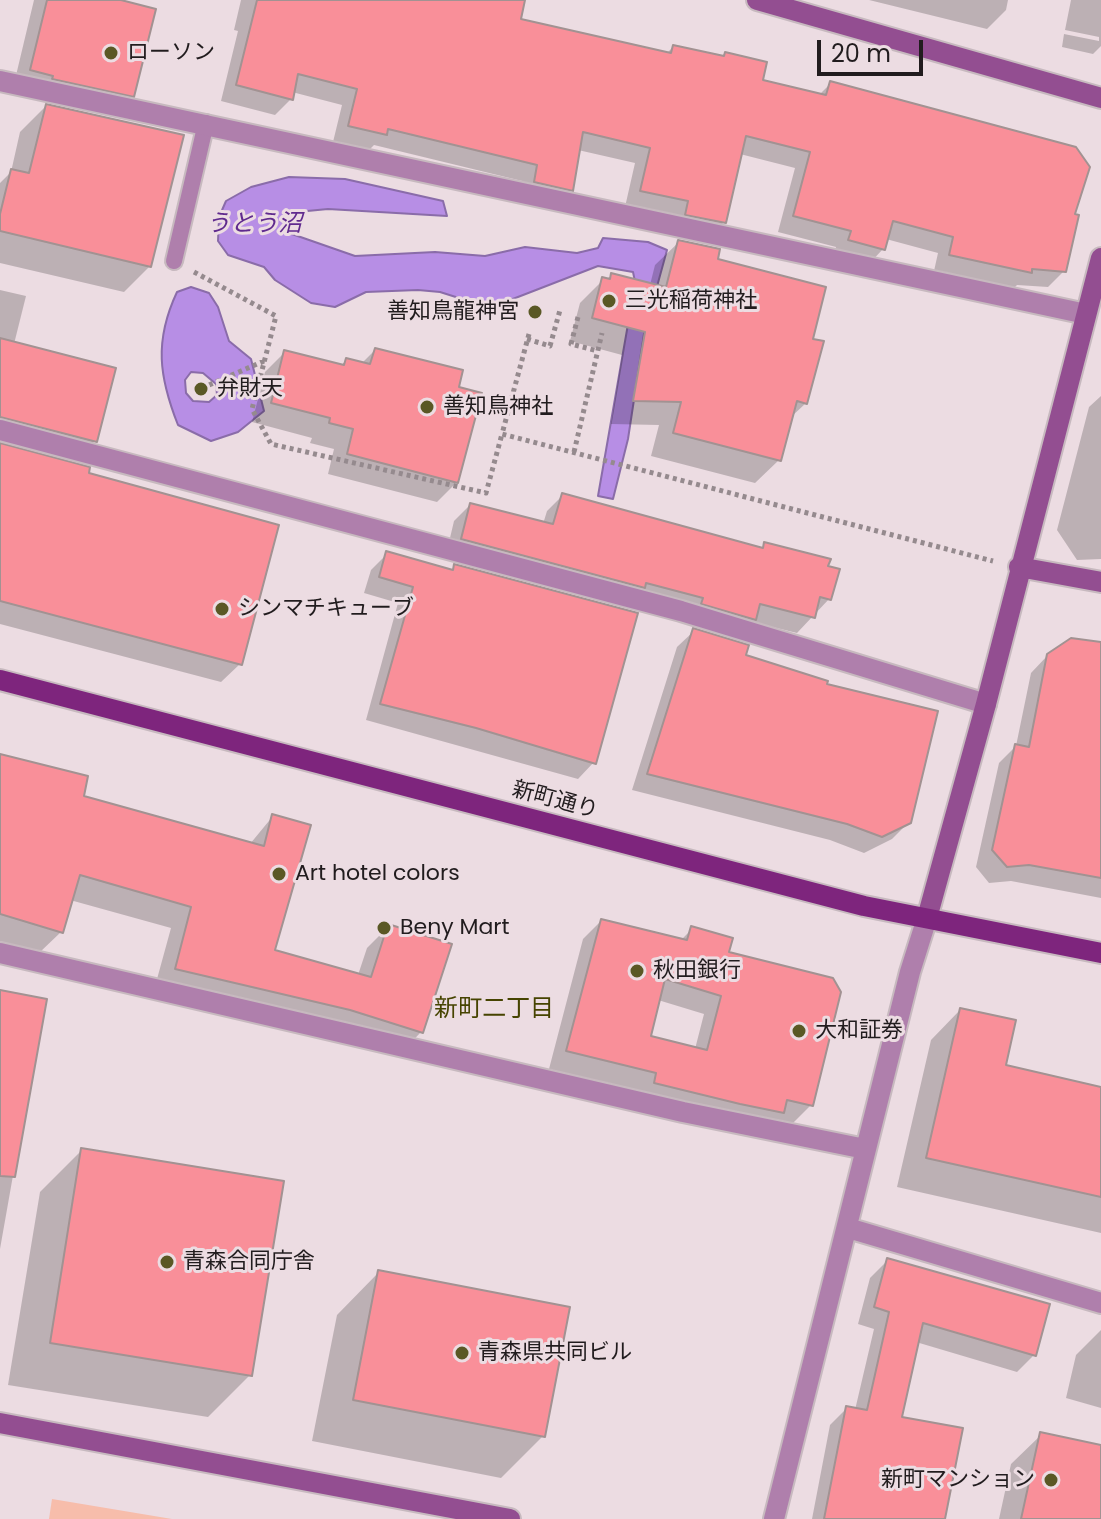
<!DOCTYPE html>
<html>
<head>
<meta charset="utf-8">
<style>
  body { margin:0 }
  #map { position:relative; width:1101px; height:1519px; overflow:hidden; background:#ecdce2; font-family:Poppins,sans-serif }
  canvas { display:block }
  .scale { position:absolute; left:817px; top:40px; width:106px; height:36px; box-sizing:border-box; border:4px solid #211c1e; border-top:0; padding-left:10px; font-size:24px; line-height:28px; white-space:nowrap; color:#211c1e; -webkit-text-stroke:6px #ecdce2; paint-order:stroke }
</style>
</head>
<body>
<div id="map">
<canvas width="1101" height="1519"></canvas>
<div class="scale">20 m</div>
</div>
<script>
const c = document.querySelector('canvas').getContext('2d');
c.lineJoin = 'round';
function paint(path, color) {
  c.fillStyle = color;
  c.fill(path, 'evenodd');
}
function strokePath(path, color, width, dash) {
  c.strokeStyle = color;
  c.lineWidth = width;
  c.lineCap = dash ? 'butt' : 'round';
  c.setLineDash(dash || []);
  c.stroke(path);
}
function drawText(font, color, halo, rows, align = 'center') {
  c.font = font + ' Poppins,"Noto Sans JP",sans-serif';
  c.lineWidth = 6;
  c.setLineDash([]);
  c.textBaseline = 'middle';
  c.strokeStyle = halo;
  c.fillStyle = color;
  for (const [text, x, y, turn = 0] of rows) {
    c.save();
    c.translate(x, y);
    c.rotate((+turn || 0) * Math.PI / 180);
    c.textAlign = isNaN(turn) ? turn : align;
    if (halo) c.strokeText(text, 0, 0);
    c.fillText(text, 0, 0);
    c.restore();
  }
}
paint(new Path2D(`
  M52 1499 172 1519H49Z`), '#f7bdab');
const water = new Path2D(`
  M289 177 345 179 443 201 447 216 328 209 297 212 289 233 355 256 435 252 485 256 525 247 577 253 598 248 603 238 648 242 667 250 644 334 628 439 613 499 598 496 631 307 637 291 633 272 598 266 505 302 481 305 440 292 418 290 366 292 335 307 311 303 275 280 264 267 228 255 218 241 219 217 226 201 251 187Z
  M191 287 209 293 218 307 229 341 251 359 264 411 238 432 211 441 178 425C159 377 154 341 177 292ZM191 372 203 373 216 384 217 395 209 402 193 401 186 393 185 380Z`);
paint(water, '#b78ee5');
strokePath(water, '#8a6ca9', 2);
paint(new Path2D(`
  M34 0H112L132 96 115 113 13 88Z
  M241 0H523L518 20 666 54 673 47 761 82 818 96 831 83 1074 149 1073 216 1064 271 1048 287 1017 285 1014 288 934 271 938 253 886 239 883 249 867 266 833 256 836 247 778 232 795 168 740 154 724 222 708 239 625 207 635 163 578 150 571 190 555 206 519 198 522 181 374 145 369 150 333 142 342 105 292 92 291 99 275 115 221 101 238 31 234 30Z
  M869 0H1008L1006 10 987 29Z
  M1071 0H1101V46L1093 54 1062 47 1064 34 1099 41V37L1065 30Z
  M46 106 150 266 124 292 0 263V183L11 172 20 132Z
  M679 242 716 260 810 340 806 403 790 418 779 460 755 483 651 456 659 425 611 424 622 355 570 341 580 303 603 280 612 276 650 285 655 265Z
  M0 290 26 296 14 344 95 441 76 460 10 444 9 447 86 475 240 664 221 682 0 624Z
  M375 350 457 482 437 502 328 474 334 449 310 443 312 438 252 422 265 372 285 352 341 366 346 360 361 364Z
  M1101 396V559L1077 560 1057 530 1089 407Z
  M562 496 760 550 765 544 826 567 830 598 797 633 752 622 738 635 446 555 454 521 470 505 543 524 547 511Z
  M387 554 450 571 455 566 594 762 578 779 366 720 398 603 364 593 371 570Z
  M694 631 909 822 892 839 864 853 830 840 632 790 677 647Z
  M1101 644V898L1011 881 989 883 976 867 999 763 1016 746 1031 673 1048 655Z
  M0 756 81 797 250 844 273 816V952L358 975 367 948 389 926 421 1032 400 1054 154 990 171 928 70 900 61 932 39 953 0 941Z
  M601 921 680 941 692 929 727 954 811 1105 793 1123 775 1119 764 1130 637 1101 639 1091 549 1069 583 939ZM658 1000 704 1014 695 1049 649 1037Z
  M0 992 44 1000 0 1249Z
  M960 1010 1003 1067 1101 1089V1233L897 1187 931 1040Z
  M82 1150 250 1375 208 1417 8 1385 40 1192Z
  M887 1261 1034 1355 1017 1372 916 1342 899 1418 943 1519H812L830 1425 847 1408 855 1410 874 1329 858 1324 870 1278Z
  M379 1272 543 1436 501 1478 312 1441 337 1315Z
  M1101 1330V1408L1066 1398 1076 1355Z
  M1041 1435 1101 1447V1519H999L1011 1464Z`), '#0003');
const building = new Path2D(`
  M47 0H121L156 9 134 97 52 79 53 76 30 70Z
  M257 0H525L521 19 671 53 673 45 724 56 725 52 767 62 763 80 826 95 830 81 1076 147 1090 167 1075 214 1079 215 1066 272 1032 269V273L949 255 953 237 893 221 885 250 848 240 851 231 793 216 810 152 746 136 726 223 685 215 688 201 640 191 650 148 583 132 573 191 534 182 537 165 388 129 387 135 348 126 357 89 298 74 293 100 236 85Z
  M46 104 184 135 151 267 0 231V214L11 169 29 173Z
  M678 240 720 249 718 259 826 287 813 339 824 341 807 404 797 401 781 461 673 433 681 402 633 401 645 332 592 318 602 277 610 279 611 273 666 287Z
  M0 338 116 368 97 442 0 417Z
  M375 348 463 370 459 387 482 393 458 483 347 454 353 429 329 423 330 418 271 403 284 350 344 365 346 358 370 364Z
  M0 443 90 467 89 473 279 525 242 665 0 601Z
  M562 493 763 548 764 542 831 559 828 566 840 569 831 600 820 597 815 618 760 604 756 620 701 604 703 598 646 583 645 588 461 539 470 503 553 524Z
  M386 551 453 570 454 564 638 613 596 764 476 728 380 704 413 587 379 577Z
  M693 628 749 645 746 655 828 681 827 684 938 711 911 823 882 837 847 824 647 774Z
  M1071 638 1101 642V878L1029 865 1007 867 992 850 1015 744 1029 747 1047 654Z
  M0 754 88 776 84 796 264 846 272 814 311 825 275 950 371 977 388 924 452 944 423 1033 350 1010 175 969 191 907 80 875 63 933 0 914Z
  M601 919 687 940 691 926 733 938 729 952 833 978 841 992 813 1106 787 1100 784 1113 740 1104 654 1083 656 1073 566 1051ZM665 979 721 996 707 1050 651 1036Z
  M0 990 47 999 15 1177 0 1176Z
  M960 1008 1016 1020 1006 1065 1101 1087V1197L926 1158Z
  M81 1148 284 1181 252 1376 50 1343Z
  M887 1258 1050 1304 1036 1356 923 1323 902 1417 963 1428 945 1519H824L846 1406 867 1410 889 1312 874 1307Z
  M378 1270 570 1307 545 1437 353 1400Z
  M1040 1432 1101 1445V1519H1021Z`);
paint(building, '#f98f99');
strokePath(building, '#a29292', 2);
const lane = new Path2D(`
  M174 261 206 123`);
const street = new Path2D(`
  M0 81 1086 314
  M0 430 681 611 986 704
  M0 953 683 1112 865 1149
  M848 1228 1101 1303
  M774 1519 910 972 927 918`);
const secondary = new Path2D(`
  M757 0 1101 98
  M1019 567 1101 582
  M927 918 986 704 1101 258
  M0 1423 510 1519`);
const primary = new Path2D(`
  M0 680 864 906 1101 953`);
strokePath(lane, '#c7b9bf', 20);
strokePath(street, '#c7b9bf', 24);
strokePath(secondary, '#c7b9bf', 24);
strokePath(primary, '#c7b9bf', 24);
strokePath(new Path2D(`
  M194 272 276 316 252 409 271 444 486 493 502 434
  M578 317 571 344 598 351
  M529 334 502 434 993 561
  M527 339 550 346 560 310
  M209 385 264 361
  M574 452 602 333`), '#958a8e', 5, [4, 4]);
strokePath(lane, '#af7fac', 16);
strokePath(street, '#af7fac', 20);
strokePath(secondary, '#934e91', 20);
strokePath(primary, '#7e257d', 20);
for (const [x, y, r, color] of [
  [111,53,8,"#5a5825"],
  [609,301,8,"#5a5825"],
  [535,312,8,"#5a5825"],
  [201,389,8,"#5a5825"],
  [427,407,8,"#5a5825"],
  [222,609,8,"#5a5825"],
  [279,874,8,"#5a5825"],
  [384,928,8,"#5a5825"],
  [637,971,8,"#5a5825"],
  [799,1031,8,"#5a5825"],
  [167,1262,8,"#5a5825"],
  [462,1353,8,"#5a5825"],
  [1051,1480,8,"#5a5825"]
]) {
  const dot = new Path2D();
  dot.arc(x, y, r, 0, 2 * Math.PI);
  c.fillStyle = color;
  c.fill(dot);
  strokePath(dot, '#ecdce2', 3);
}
drawText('22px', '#211c1e', '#ecdce2', [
  ["ローソン",127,53],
  ["三光稲荷神社",625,301],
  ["善知鳥龍神宮",519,312,"right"],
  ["弁財天",217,389],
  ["善知鳥神社",443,407],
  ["シンマチキューブ",238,609],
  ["Art hotel colors",295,874],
  ["Beny Mart",400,928],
  ["秋田銀行",653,971],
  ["大和証券",815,1031],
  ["青森合同庁舎",183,1262],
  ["青森県共同ビル",478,1353],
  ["新町マンション",1035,1480,"right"]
], 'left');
drawText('22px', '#211c1e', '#ecdce2', [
  ["新町通り",555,801,15]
]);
drawText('italic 24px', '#602a8e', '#ecdce2', [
  ["うとう沼",254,225]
]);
drawText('24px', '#464401', '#ecdce2', [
  ["新町二丁目",494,1010]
]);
</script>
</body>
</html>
